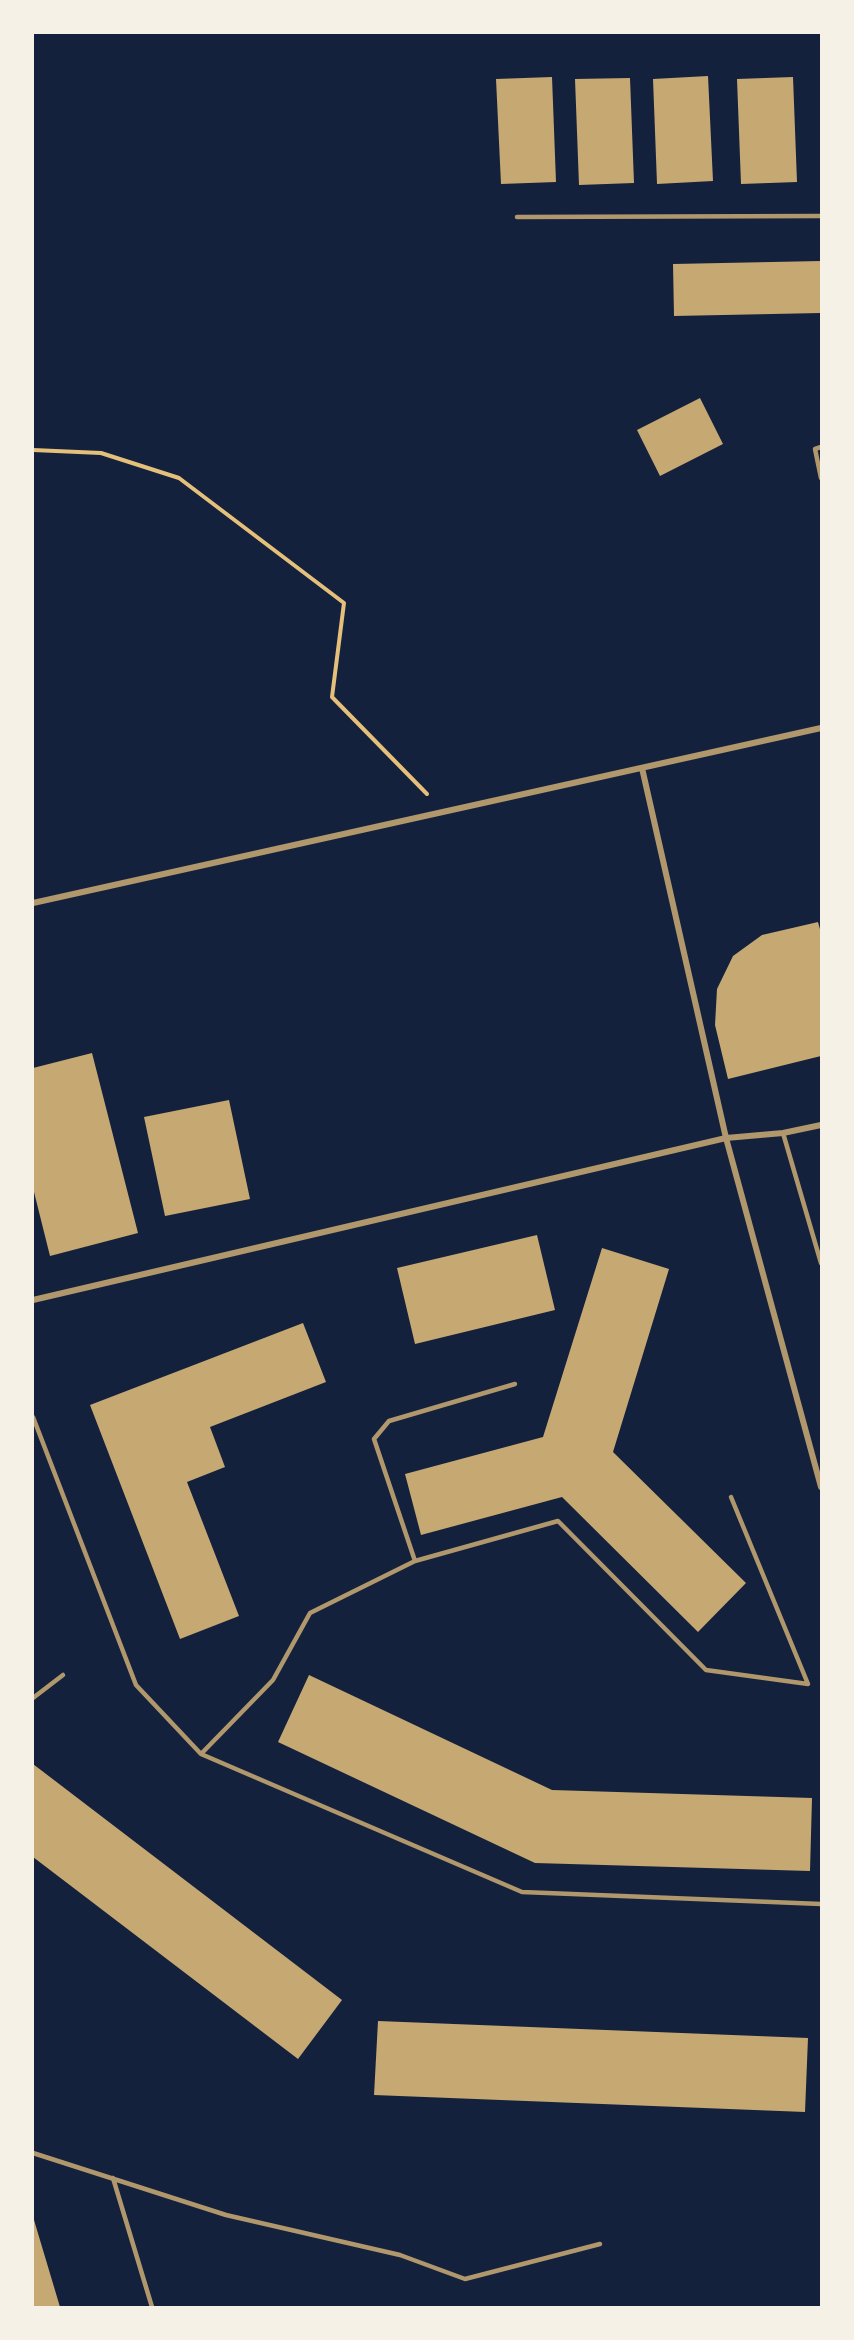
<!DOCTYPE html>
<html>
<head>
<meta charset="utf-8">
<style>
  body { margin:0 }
  #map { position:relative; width:854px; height:2340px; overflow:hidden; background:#14213d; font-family:Literata,serif }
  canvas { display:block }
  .frame { position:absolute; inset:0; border:34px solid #f6f1e7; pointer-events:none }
</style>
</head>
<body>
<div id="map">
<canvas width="854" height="2340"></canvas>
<div class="frame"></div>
</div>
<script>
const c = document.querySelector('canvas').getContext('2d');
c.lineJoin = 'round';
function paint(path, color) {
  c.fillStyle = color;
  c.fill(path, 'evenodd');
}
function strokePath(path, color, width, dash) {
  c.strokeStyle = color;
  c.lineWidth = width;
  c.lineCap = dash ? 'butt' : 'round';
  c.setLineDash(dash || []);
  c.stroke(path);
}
paint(new Path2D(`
  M708 76 713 181 657 184 653 79Z
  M552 77 556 182 501 184 496 79Z
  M793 77 797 182 741 184 737 79Z
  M630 78 634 183 579 185 575 79Z
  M821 261V313L674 316 673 264Z
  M700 398 723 444 660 476 637 430Z
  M818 922 821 933V1056L728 1079 715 1025 717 989 733 956 762 935Z
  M92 1053 138 1233 50 1256 33 1188V1068Z
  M229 1100 250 1199 165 1216 144 1117Z
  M537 1235 555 1310 415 1344 397 1268Z
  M602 1248 669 1269 613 1452 746 1583 698 1632 562 1497 421 1535 405 1474 543 1437Z
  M303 1323 326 1382 210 1427 225 1467 187 1482 239 1616 180 1639 90 1405Z
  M309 1675 552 1790 812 1798 810 1871 535 1863 278 1742Z
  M33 1764 342 2000 298 2059 33 1857Z
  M378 2021 808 2038 805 2112 374 2095Z
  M33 2220H34L60 2307H33Z`), '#c6a872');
strokePath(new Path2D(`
  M33 450 101 453 179 478 344 603 332 697 427 794`), '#e5c07b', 4);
strokePath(new Path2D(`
  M517 217 821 216
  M821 447 815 449 821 478
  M783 1133 821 1263
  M33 1417 136 1685 201 1754 522 1892 821 1904
  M415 1561 374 1439 389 1421 515 1384
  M33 1698 63 1675
  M201 1754 273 1680 310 1613 415 1561 558 1521 706 1670 808 1684 731 1497
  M33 2153 226 2215 400 2255 465 2279 600 2244
  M113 2178 152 2307`), '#b1986c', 4.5);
strokePath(new Path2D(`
  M642 768 726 1138 821 1487
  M33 903 821 728
  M33 1300 726 1138 783 1133 821 1125`), '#b1986c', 6);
</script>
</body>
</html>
